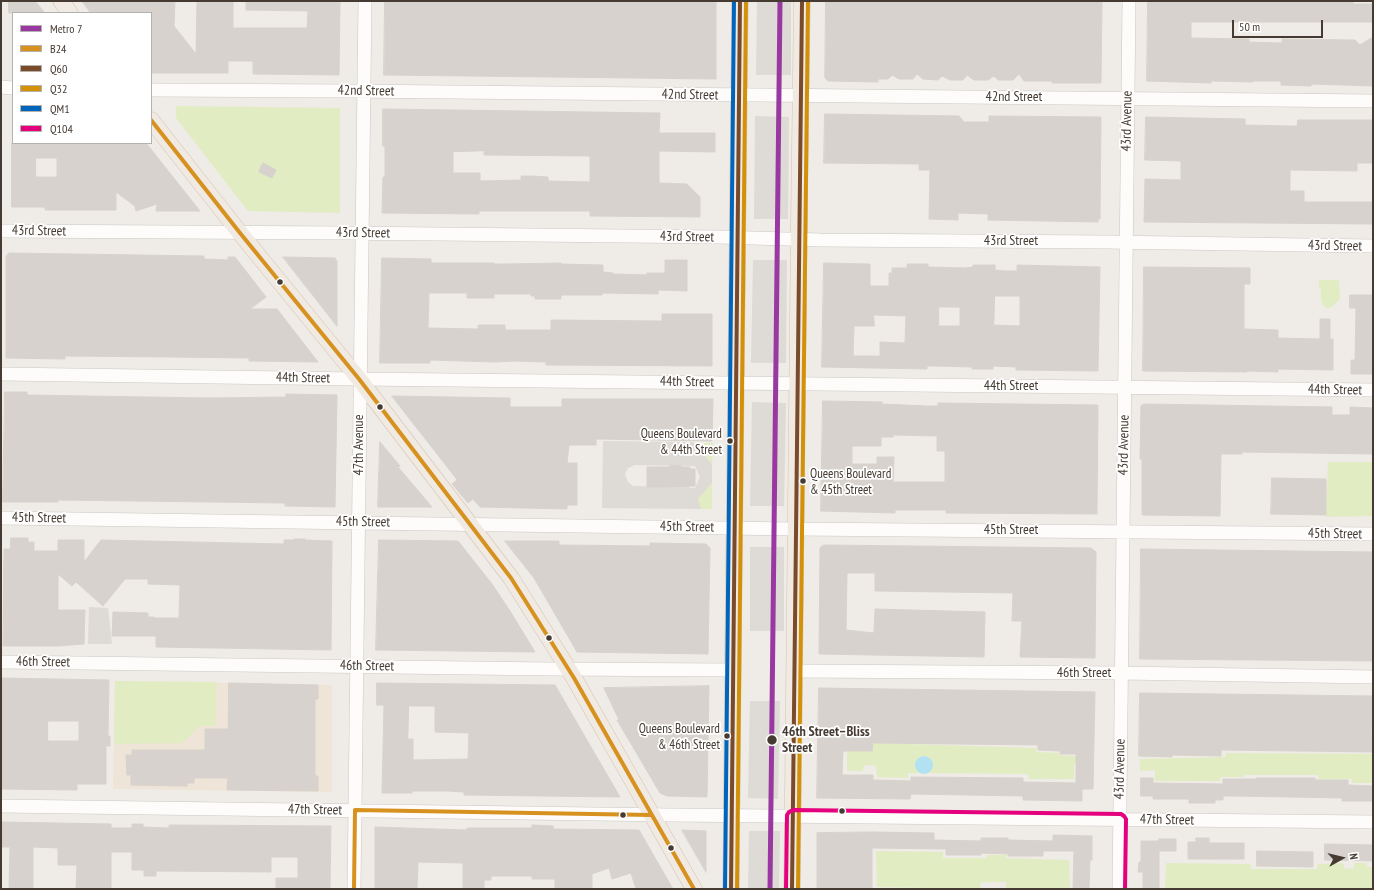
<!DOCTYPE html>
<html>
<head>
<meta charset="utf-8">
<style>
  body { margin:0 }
  #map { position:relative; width:1374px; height:890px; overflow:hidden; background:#efebe6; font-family:"PT Sans Narrow",sans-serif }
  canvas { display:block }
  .frame { position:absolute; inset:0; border:2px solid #453b32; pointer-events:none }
  .legend { position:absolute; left:12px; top:12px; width:140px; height:132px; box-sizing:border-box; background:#fff; border:1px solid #b5b1ad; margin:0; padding:5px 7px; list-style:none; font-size:12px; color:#453b32 }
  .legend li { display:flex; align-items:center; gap:8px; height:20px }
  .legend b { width:20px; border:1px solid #b5b1ad }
  .north { position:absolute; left:1322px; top:838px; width:40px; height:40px; -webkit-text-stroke:3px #fff; paint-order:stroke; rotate:82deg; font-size:11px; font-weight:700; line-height:16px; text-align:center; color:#453b32 }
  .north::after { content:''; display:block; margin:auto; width:14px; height:18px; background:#453b32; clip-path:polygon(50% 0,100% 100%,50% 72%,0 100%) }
  .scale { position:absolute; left:1232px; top:20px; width:91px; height:18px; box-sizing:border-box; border:2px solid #453b32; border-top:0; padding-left:5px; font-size:12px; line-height:14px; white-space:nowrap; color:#453b32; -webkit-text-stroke:3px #fff; paint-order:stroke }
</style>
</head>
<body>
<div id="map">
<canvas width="1374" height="890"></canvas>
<div class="frame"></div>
<ul class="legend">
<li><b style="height:5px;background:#9a38a1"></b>Metro 7</li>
<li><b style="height:5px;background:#d6911f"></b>B24</li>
<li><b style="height:5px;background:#7a4b2a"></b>Q60</li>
<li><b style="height:5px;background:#d3910a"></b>Q32</li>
<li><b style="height:5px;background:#0065bd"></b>QM1</li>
<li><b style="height:5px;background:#e5007d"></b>Q104</li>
</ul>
<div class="north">N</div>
<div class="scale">50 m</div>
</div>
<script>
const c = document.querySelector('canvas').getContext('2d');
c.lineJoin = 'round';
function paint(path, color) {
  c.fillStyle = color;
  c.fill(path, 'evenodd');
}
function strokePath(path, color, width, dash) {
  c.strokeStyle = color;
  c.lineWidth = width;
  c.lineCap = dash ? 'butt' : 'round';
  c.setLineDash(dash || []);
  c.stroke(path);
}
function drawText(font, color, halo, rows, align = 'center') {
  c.font = font + ' "PT Sans Narrow",sans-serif';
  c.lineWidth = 3.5;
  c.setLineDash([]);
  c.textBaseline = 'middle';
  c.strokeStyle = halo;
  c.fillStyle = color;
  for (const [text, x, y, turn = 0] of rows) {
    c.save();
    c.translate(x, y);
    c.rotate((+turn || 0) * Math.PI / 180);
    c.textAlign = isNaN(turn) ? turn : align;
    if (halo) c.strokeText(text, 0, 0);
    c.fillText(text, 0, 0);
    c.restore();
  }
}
paint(new Path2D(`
  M115 681 332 685V792L113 789Z`), '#eee4d7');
paint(new Path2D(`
  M176 106 340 108V213L248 211 176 118Z
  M1319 280H1339L1340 299 1330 308H1326C1319 301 1321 298 1321 289L1319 287Z
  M702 443H713L712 464 702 453Z
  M1328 462H1373V516L1326 517Z
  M712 483V509H701L698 499Z
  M115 681 217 682 215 726H199L183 743 114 744Z
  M873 743 1036 748 1037 752 1059 753V755L1078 756V763H1074V779H1029L1028 774 908 773V778L877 777 876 766 864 765 863 771H847V751H872Z
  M1226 753 1373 754V783H1352V779H1319L1318 775H1245L1243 777H1220V781H1155V770L1140 771V759L1225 757Z
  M876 851 943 852V858H987V855H1006V858L1069 860 1070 889H1006V882H981L980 889 877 887Z
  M1166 863 1251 864V869H1317L1318 864 1343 863 1344 868 1354 869V863H1366L1367 867H1373V889H1165Z`), '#e2ecc3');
paint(new Path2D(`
  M757 1H791V75H756Z
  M755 116 789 117 788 219H754Z
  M753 260H787L786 363H751Z
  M752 402 786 403 784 506H750Z
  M603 441 693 442 712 464V483L698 499 701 509 602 508ZM635 465 695 466 700 477 695 488 633 486 628 482 625 474 628 468Z
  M750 547H784V631H750Z
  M89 607 108 608 112 644H88Z
  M750 701H780L778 799 748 798Z
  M749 831H780L779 889H748Z`), '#dedad6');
paint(new Path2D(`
  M915 765a9 9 0 1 1 18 0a9 9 0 1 1-18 0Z`), '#b2e2f1');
const building = new Path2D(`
  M9 1H35L45 13H9Z
  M82 1H175L174 26 196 54 197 1H233V28H307L308 11 246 10V1H340L339 75 253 74V61H228V73H151V13H91Z
  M385 1H716V79L384 75Z
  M826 1H1102L1101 83H1052V81H1024L1019 74 1013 80H998L994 76 988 80H974L967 75 963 80H950L942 76 938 80 923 79 917 74 913 79H899L892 75 888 79H878V82L828 81 825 78Z
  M1148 1H1353V4H1373V22H1191V38L1249 39V42L1282 43V39L1355 40 1360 45 1373 37V86L1311 84V86L1281 85V81H1253V82L1211 81V83L1147 81Z
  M383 109 660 113 659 133H715V152L659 151V183L687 184 700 197V217L590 216V211H479V214L382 213 383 177H385V146H383ZM484 151V155L590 156V182L548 181V177L532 176H521V180L480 181V173H453V152Z
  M825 114 959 116 964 122H989V116L1101 117 1100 219H1098V222L988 220V214L958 213V220L929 219 930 170H919V164L824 163Z
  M1146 117 1245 119V125L1288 126H1297L1298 120H1373V163H1357V171L1290 170V191H1304V202H1373V224L1144 222 1145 179 1181 180V161L1145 160Z
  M12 143H146L200 211H156L157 204 136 211 135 206 116 192V210H45V207H12ZM36 158H57V177H36Z
  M263 163 276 170 272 178 259 172Z
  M9 253 204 256V259L228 260V257H235L266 297 250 309H277L318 362 249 361V358L170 357 65 356V359L6 358V257Z
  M283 257 335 258 337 261V326Z
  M382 258 431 259V263H494V264H504L561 263V264L603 265V272L613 273V274L647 275V273H665V260H687V291L658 290V294L602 293V295H561V299H535V296H531V294H494V298H467V293H429L428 328 478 329V325H505V330H551V320L662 321V314H712V366L546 365V362L515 361 494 362 430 360V363H380Z
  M824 263 870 264V286H889V273H892V268H907V264H928V267L965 268 973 267V265H995V270L1006 271H1017V265L1100 267 1098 371 1016 370V367L993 366V369H972V367L934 366H927V369L822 367ZM995 296H1020V326L994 325ZM939 307H960V326H939ZM874 315 906 316 905 343 880 342V356H853L854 326H874Z
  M1144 267 1250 268V284H1244V329L1278 330V338L1320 339V319H1330V339H1333V370L1278 369V372L1247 371V372L1143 371Z
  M1350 295H1373V374H1351V360H1355L1356 308H1350Z
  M5 392H27V395L209 398 286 397V394L337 395 335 507 285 506V503L58 500V502H3Z
  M392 396 510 398V407H562V399H713L712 441 596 439V445H569L567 463H577V505H567V509L480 507 473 499 468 503 452 484 457 480Z
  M823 401 882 402V404L927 406H938V403L1098 405 1097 514 946 513V510H895V513L821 511ZM893 435 937 436V451H945V482H893L894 457H877V464H852V446H881V437H893Z
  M1144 404 1332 407V415H1350V407L1373 408V454L1242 452V454H1221L1220 516 1142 515V459H1140L1141 406Z
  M380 442 400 466 398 467 432 507H378Z
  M670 465 681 466V467H690V469H695V486H689V487H647V467H670Z
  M1272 478 1326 479V515L1271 514Z
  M11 538H28V542H34V551H58V540H84V562L101 540 284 544V540H294V539H305V540L332 541 331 650 156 647V636H112L113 612 148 613V617H154V618H179L180 585 148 584V579H125L103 606 76 582 72 586 58 574V610H85L84 644 57 646H3L4 549H10Z
  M379 540 458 541 492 584 510 611 535 652 376 650Z
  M505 541H559V545L650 546V543L706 544 710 548 708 654 577 652 534 578Z
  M824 545 1091 548 1096 552 1095 658 1020 657 1022 621H1012L1013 593 875 591V573H847L846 630 874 633 875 609 985 612 984 657 819 654 820 548Z
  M1141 549 1373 552V661L1140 659Z
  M1 678 109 680 108 736H110V746H106V784H77V790L1 789ZM48 721H79V741H48Z
  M229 683 318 685V699H315V776H318V791L227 790 228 778H194V783H187V786L131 785V775H127L126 755H132V750H205V729H228Z
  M377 683 555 685 620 797 464 795V792L447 791H412V793H382L384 705H377ZM409 706H435V732L469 733 468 759 413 760V739H408Z
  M709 686 707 797 667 796 660 793 617 720H619L604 688Z
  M819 688 1095 692 1093 789H1082V801L1023 800V796L911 794 910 799 817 798ZM873 743 1038 745V750L1060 751V754H1076V783L1023 782V778L911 777V781L873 780V775H842L843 751H872Z
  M1140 693 1373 696 1371 735H1373V752L1221 750V756L1172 755V757L1139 756Z
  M1141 778H1153V783L1223 784V779H1256V778H1315V780H1348V785L1373 786V801H1342V798L1235 796H1223V800H1215V803H1189V799H1153V796H1141Z
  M1 822 111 824V828H132V824H143V827L169 828V825L331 826 330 889H276V878H298V857H271V872L156 871V876H144V870H132V852H111V889H76L77 865H58V848L33 847V889H9L10 847H1Z
  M532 825 553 826V829L639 830 673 889H636L631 873 612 879 609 868 592 874V889H555V879H532V876H491V880H484V889H463V863L418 862 417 889H375V827L467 830V828H532Z
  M682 830 706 831V872Z
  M872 832 934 833V840L981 841V838H1008V840L1053 841V835L1092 836V860H1090L1089 889H1073L1074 851H1043V856H1008V854L981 853V855H946V849L872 848V889H817V833Z
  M1196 838H1209V843H1244V859H1188V842H1196Z
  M1159 839H1176V851H1159V889H1143V872H1138L1139 862H1141V841H1159Z
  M1325 844 1373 845V861L1325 860Z
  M1257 851 1313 852V867L1257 866Z`);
paint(building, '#d7d2cd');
strokePath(building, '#d7d2cc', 1);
const minor = new Path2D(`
  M1 87 13 88
  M151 90 347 91 1373 101
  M1 231 345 233 718 237 821 240 1107 242 1373 246
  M1 374 359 379 1373 390
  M1 518 796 529 1373 534
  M1 662 550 669 732 670
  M794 671 1121 673 1373 677
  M1 806 671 815 1373 822
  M354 889 365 1
  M1119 889 1129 1`);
const major = new Path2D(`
  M61 1 70 13
  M151 120 240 233 359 379 511 578 574 678 694 889
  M731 889 733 659 740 1
  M792 889 799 223 802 1`);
strokePath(minor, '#cbc7c2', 14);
strokePath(major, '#d3c4b2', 17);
strokePath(minor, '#fdfcfb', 13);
strokePath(major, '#f1eae2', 16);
strokePath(new Path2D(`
  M151 120 240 233 359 379 511 578 574 678 694 889
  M354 889 355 810 651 815`), '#d6911f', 4);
strokePath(new Path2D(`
  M731 889 740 1
  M792 889 802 1`), '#7a4b2a', 4);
strokePath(new Path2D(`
  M737 889 746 1
  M798 889 808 1`), '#d3910a', 4);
strokePath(new Path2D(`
  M725 889 734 1`), '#0065bd', 4);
strokePath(new Path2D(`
  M786 889 787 815 789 812 793 810 1121 814 1124 816 1126 819 1125 889`), '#e5007d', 4);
strokePath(new Path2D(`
  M770 889 780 1`), '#9a38a1', 5);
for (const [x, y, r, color] of [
  [280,282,3.5,"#453b32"],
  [380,407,3.5,"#453b32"],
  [730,441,3.5,"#453b32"],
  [803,481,3.5,"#453b32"],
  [549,638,3.5,"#453b32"],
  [727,736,3.5,"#453b32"],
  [772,740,5.5,"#453b32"],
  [842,811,3.5,"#453b32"],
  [623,815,3.5,"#453b32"],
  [671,848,3.5,"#453b32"]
]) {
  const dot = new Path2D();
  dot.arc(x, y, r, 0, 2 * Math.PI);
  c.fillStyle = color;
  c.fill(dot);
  strokePath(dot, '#fff', 1.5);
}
drawText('13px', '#453b32', '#fff', [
  ["Queens Boulevard",722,434],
  ["& 44th Street",722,450],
  ["Queens Boulevard",810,474,"left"],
  ["& 45th Street",810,490,"left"],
  ["Queens Boulevard",720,729],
  ["& 46th Street",720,745]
], 'right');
drawText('14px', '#453b32', '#fff', [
  ["42nd Street",366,91,1],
  ["42nd Street",690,95,1],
  ["42nd Street",1014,97],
  ["43rd Avenue",1127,121,-89],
  ["43rd Street",39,231,1],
  ["43rd Street",363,233,1],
  ["43rd Street",687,237,1],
  ["43rd Street",1011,241],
  ["43rd Street",1335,246,1],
  ["44th Street",303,378,1],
  ["44th Street",687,382,1],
  ["44th Street",1011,386],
  ["44th Street",1335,390,1],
  ["47th Avenue",359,445,-90],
  ["43rd Avenue",1124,445,-89],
  ["45th Street",39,518,1],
  ["45th Street",363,522,1],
  ["45th Street",687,527,1],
  ["45th Street",1011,530],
  ["45th Street",1335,534,1],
  ["46th Street",43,662,1],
  ["46th Street",367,666,1],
  ["46th Street",1084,673],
  ["43rd Avenue",1120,769,-89],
  ["47th Street",315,810,1],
  ["47th Street",1167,820,1]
]);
drawText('bold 14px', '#453b32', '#fff', [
  ["46th Street–Bliss",782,732],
  ["Street",782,748]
], 'left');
</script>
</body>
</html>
